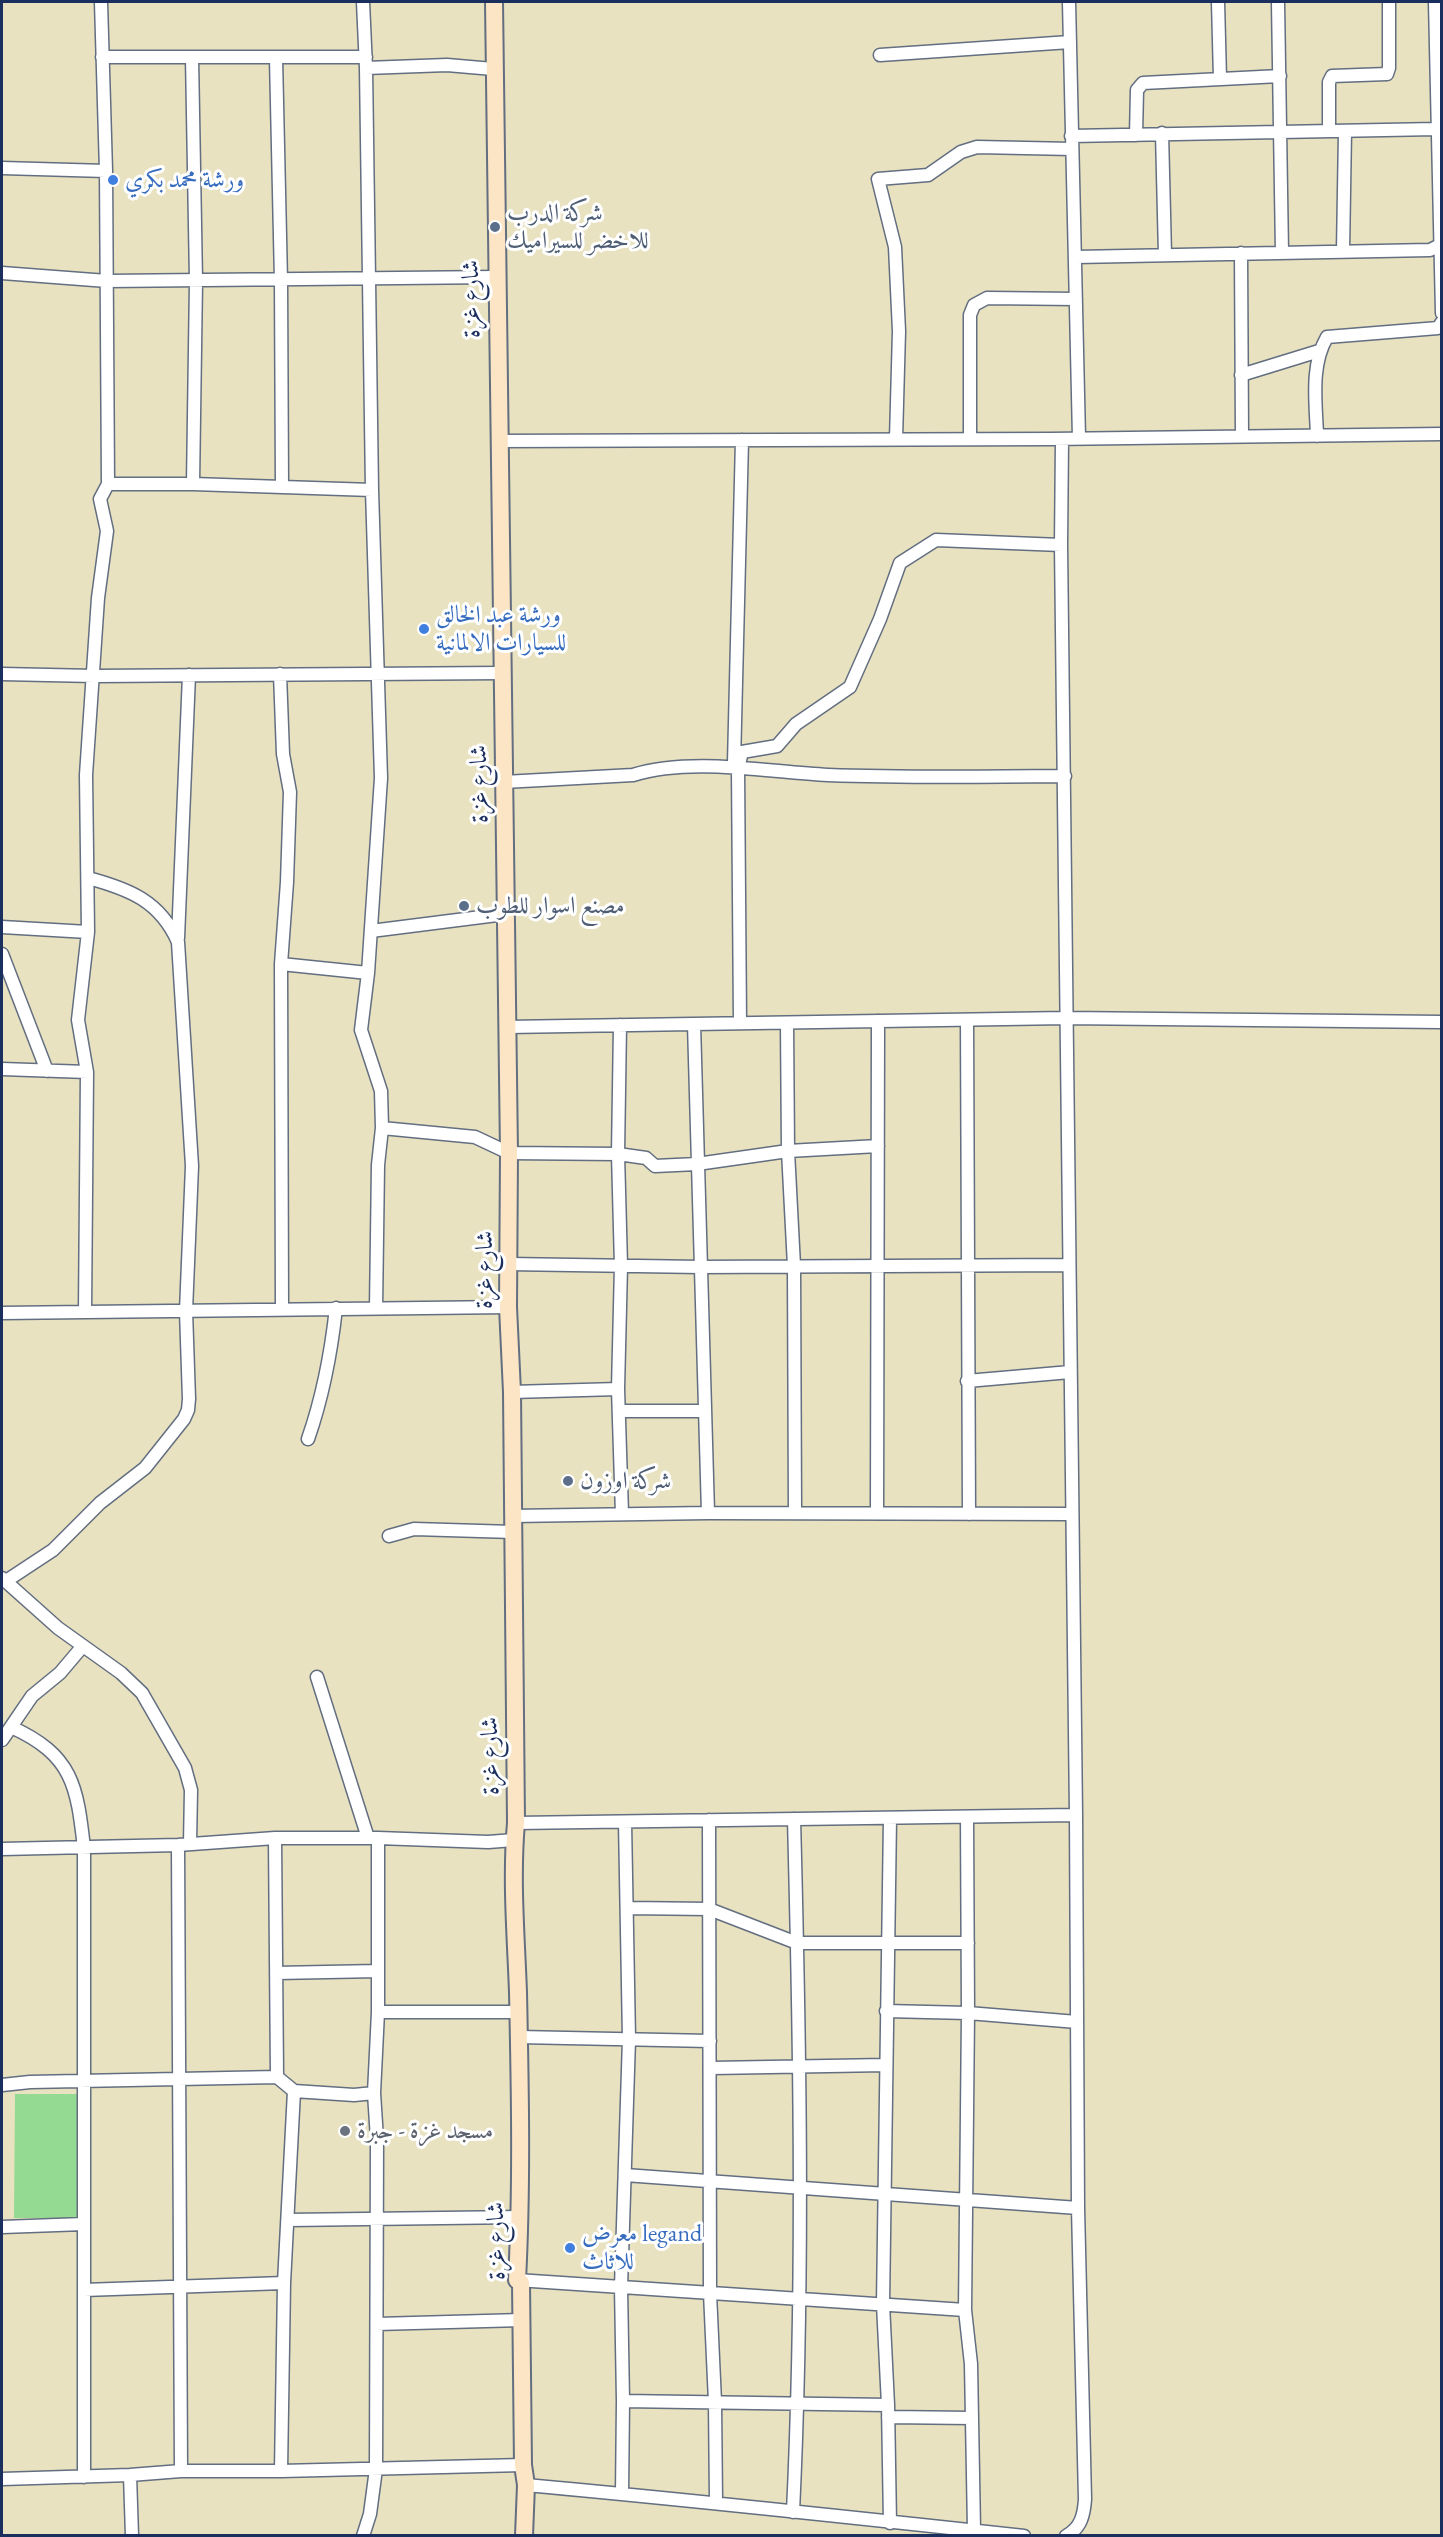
<!DOCTYPE html>
<html>
<head>
<meta charset="utf-8">
<style>
  body { margin:0 }
  #map { position:relative; width:1443px; height:2537px; overflow:hidden; background:#e8e2c0; font-family:"EB Garamond",serif }
  canvas { display:block }
  .frame { position:absolute; inset:0; border:3px solid #1b2f5e; pointer-events:none }
</style>
</head>
<body>
<div id="map">
<canvas width="1443" height="2537"></canvas>
<div class="frame"></div>
</div>
<script>
const c = document.querySelector('canvas').getContext('2d');
c.lineJoin = 'round';
function paint(path, color) {
  c.fillStyle = color;
  c.fill(path, 'evenodd');
}
function strokePath(path, color, width, dash) {
  c.strokeStyle = color;
  c.lineWidth = width;
  c.lineCap = dash ? 'butt' : 'round';
  c.setLineDash(dash || []);
  c.stroke(path);
}
function drawText(font, color, halo, rows, align = 'center') {
  c.font = font + ' "EB Garamond",Amiri,serif';
  c.lineWidth = 6;
  c.setLineDash([]);
  c.textBaseline = 'middle';
  c.strokeStyle = halo;
  c.fillStyle = color;
  for (const [text, x, y, turn = 0] of rows) {
    c.save();
    c.translate(x, y);
    c.rotate((+turn || 0) * Math.PI / 180);
    c.textAlign = isNaN(turn) ? turn : align;
    if (halo) c.strokeText(text, 0, 0);
    c.fillText(text, 0, 0);
    c.restore();
  }
}
paint(new Path2D(`
  M15 2094H80V2218H14Z`), '#95da93');
const street = new Path2D(`
  M363 2 366 68 372 490 381 778 368 973 361 1030 381 1091 382 1128 378 1165 376 1308
  M1069 2 1079 438
  M1218 2 1220 79
  M1278 2 1282 253
  M1435 2 1442 313
  M880 55 1070 42
  M102 57H366
  M192 57 196 281 193 484
  M276 58 281 281 282 487
  M366 68 447 65 493 69
  M1329 131V82L1332 76 1387 74 1389 68V2
  M1162 133 1165 255
  M1136 135 1137 90 1143 83 1280 76
  M1071 136 1436 129
  M2 168 106 171
  M1343 251 1345 131
  M1241 253 1242 436
  M1076 257 1430 250 1442 244
  M2 273 107 281 496 277
  M1241 375 1319 351
  M1317 436C1316 403 1310 366 1327 337L1438 328 1442 322
  M896 439 899 331 895 247 878 179 928 175 961 152 977 147 1072 149
  M970 439V315L974 305 987 298 1076 299
  M1062 439 1061 545 1076 1815 1078 2208 1085 2499C1084 2515 1081 2528 1066 2536
  M499 441 1051 439 1442 434
  M108 484H193L372 490
  M2 674 94 676 502 673
  M280 674 283 754 290 792 287 882 281 964 282 1309
  M734 763 742 440
  M504 782 633 775C692 757 766 772 828 775 907 778 986 777 1065 776
  M2 927 88 932 86 775 98 598 107 531 100 499 108 484 106 171 101 2
  M371 931 505 914
  M178 938 189 675
  M2 954 47 1071
  M281 964 368 973
  M967 1020 969 1514
  M740 1023 738 769 742 752 777 746 796 724 850 687 880 619 900 563 936 540 1061 545
  M787 1023 788 1151 794 1266 795 1513
  M694 1024 708 1513
  M620 1025 618 1154 621 1266 618 1389 622 1514
  M507 1027 1066 1018 1442 1022
  M2 1069 87 1072 85 1312
  M87 1072 78 1020 88 932
  M382 1128 475 1137 509 1153 618 1154 646 1158 655 1166 697 1164 788 1151 878 1146
  M508 1264 701 1267 1069 1265
  M2 1313 508 1307
  M967 1381 1070 1372
  M512 1392 618 1389
  M619 1411H705
  M308 1439C323 1396 331 1354 336 1308
  M877 1513 878 1021
  M512 1516 708 1513 1072 1514
  M389 1536 414 1529 513 1532
  M2 1578 58 1628 121 1673 142 1693 185 1768 191 1790 190 1844
  M6 1581 53 1550 100 1503 145 1468 184 1419 188 1410 189 1399 186 1311 192 1166 178 942C160 901 129 889 88 878
  M317 1677 368 1838
  M11 1727C73 1755 77 1786 84 1848V2477
  M2 1740 32 1696 60 1673 82 1647
  M967 1817 968 2013 965 2310 971 2364 974 2530
  M709 1820 710 2293 715 2402 716 2502
  M516 1823 1076 1815
  M275 1838 277 2077 294 2091 284 2283 281 2471
  M178 1845 181 2471
  M2 1849 178 1845 275 1838H378L488 1842 514 1840
  M628 1908 709 1909 797 1943H968
  M276 1973 378 1971
  M886 2011 968 2013 1077 2022
  M378 2012H518
  M519 2037 710 2041
  M711 2068 886 2065
  M2 2085 30 2082 277 2077
  M294 2091 354 2095 374 2093
  M625 2175 1078 2208
  M288 2220 520 2217
  M2 2227 84 2224
  M517 2280 965 2310
  M84 2290 284 2283
  M377 2324 522 2320
  M623 2401 888 2405
  M888 2417 972 2418
  M130 2475 132 2536
  M2 2479 130 2475 181 2471H281L523 2465
  M526 2485C692 2500 858 2518 1024 2536
  M622 2494 623 2401 621 2287 629 2039 625 1822
  M793 2512C804 2281 800 2050 794 1819
  M890 2523 888 2405 883 2304 890 1818
  M363 2536 370 2514 376 2469 377 2139 374 2093 378 2012V1838`);
const secondary = new Path2D(`
  M494 2 509 1153 508 1307 512 1392 516 1823C511 1879 516 1937 518 1992 520 2088 522 2185 517 2280L521 2283 523 2465 526 2485 524 2536`);
strokePath(street, '#636e80', 15);
strokePath(secondary, '#636e80', 20);
strokePath(street, '#fff', 12);
strokePath(secondary, '#fce5c4', 16);
for (const [x, y, r, color] of [
  [113,180,6,"#3f7fe0"],
  [495,227,6,"#5c6f8a"],
  [424,629,6,"#3f7fe0"],
  [464,906,6,"#5c6f8a"],
  [568,1481,6,"#5c6f8a"],
  [345,2131,6,"#6b7280"],
  [570,2248,6,"#3f7fe0"]
]) {
  const dot = new Path2D();
  dot.arc(x, y, r, 0, 2 * Math.PI);
  c.fillStyle = color;
  c.fill(dot);
  strokePath(dot, '#fff', 2);
}
drawText('24px', '#366cbe', '#fff', [
  ["ورشة محمد بكري",125,180],
  ["ورشة عبد الخالق",436,615],
  ["للسيارات الالمانية",436,643],
  ["معرض legand",582,2234],
  ["للاثاث",582,2262]
], 'left');
drawText('24px', '#4e5e75', '#fff', [
  ["شركة الدرب",507,213],
  ["للاخضر للسيراميك",507,241],
  ["مصنع اسوار للطوب",476,906],
  ["شركة اوزون",580,1481]
], 'left');
drawText('24px', '#1b2f5e', '#fff', [
  ["شارع غزة",472,299,-91],
  ["شارع غزة",480,784,-91],
  ["شارع غزة",485,1270,-90],
  ["شارع غزة",491,1756,-91],
  ["شارع غزة",497,2241,-91]
]);
drawText('24px', '#5b616d', '#fff', [
  ["مسجد غزة - جبرة",357,2131]
], 'left');
</script>
</body>
</html>
